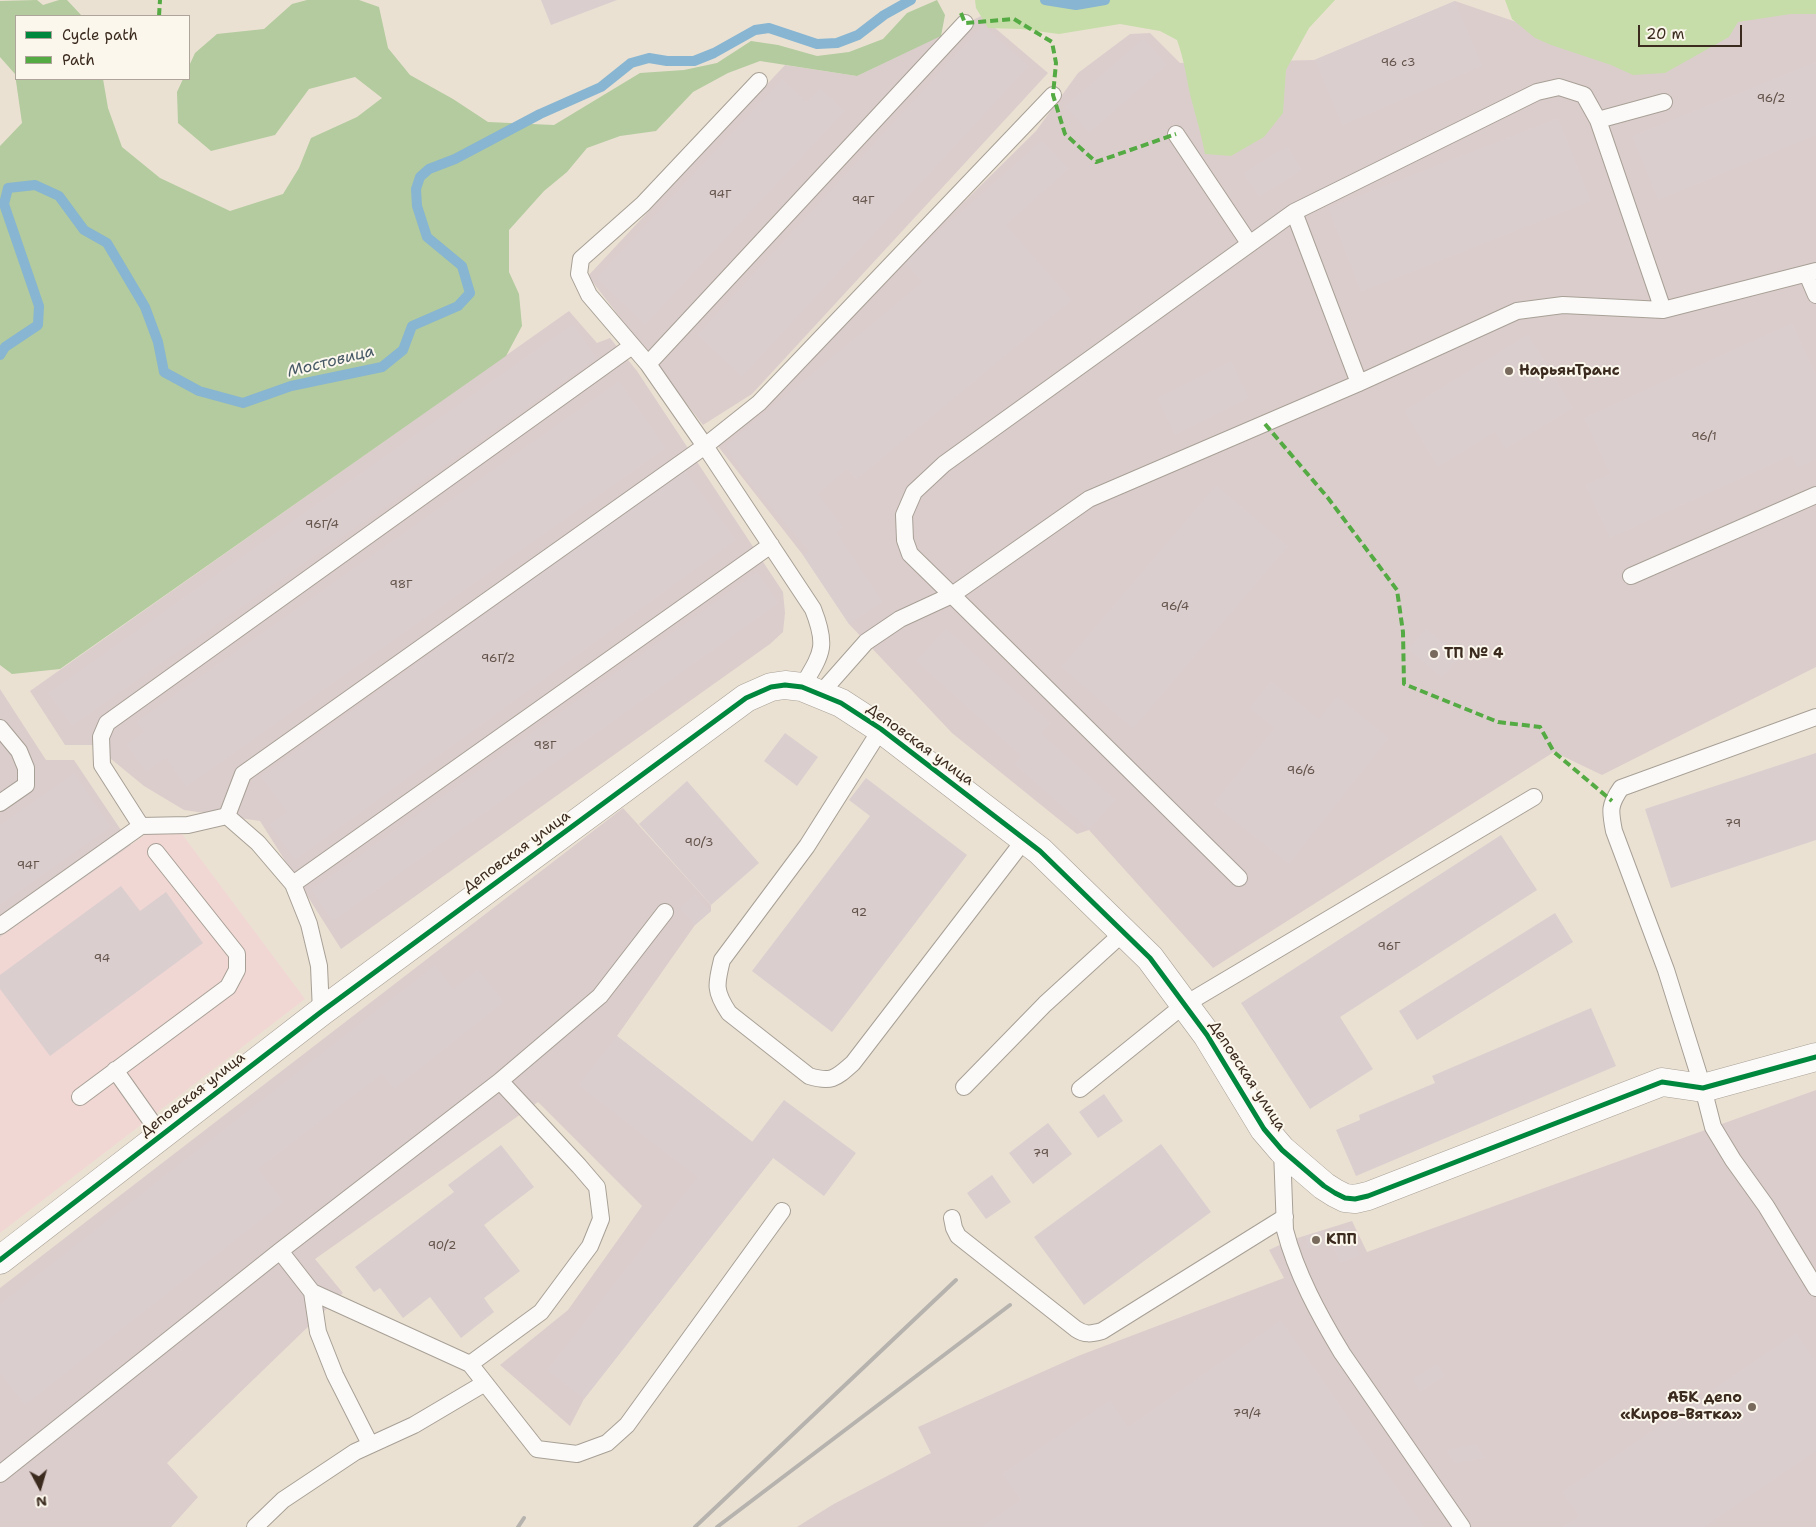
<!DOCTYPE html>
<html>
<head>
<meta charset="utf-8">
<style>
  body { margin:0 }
  #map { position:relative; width:1816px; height:1527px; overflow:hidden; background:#eae1d2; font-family:"Shantell Sans",sans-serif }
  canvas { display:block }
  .legend { position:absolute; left:15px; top:15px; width:175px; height:65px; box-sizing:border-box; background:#fbf7ec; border:1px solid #aea59a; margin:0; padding:6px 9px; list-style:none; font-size:15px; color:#3b2a1e }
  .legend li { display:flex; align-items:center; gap:10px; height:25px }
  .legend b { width:25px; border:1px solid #aea59a }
  .north { position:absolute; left:15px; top:1462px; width:50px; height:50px; -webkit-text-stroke:4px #fbf7ec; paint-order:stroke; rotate:174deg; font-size:14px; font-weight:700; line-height:20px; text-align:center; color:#3b2a1e }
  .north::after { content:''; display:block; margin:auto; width:18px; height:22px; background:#3b2a1e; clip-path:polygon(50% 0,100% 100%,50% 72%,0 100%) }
  .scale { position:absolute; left:1638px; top:25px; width:104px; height:22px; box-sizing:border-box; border:2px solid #3b2a1e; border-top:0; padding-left:6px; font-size:15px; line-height:18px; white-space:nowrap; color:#3b2a1e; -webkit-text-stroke:4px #fbf7ec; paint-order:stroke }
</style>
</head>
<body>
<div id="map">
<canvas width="1816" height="1527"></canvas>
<ul class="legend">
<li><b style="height:6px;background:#00873e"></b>Cycle path</li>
<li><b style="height:6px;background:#55ab43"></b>Path</li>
</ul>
<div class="north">N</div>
<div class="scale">20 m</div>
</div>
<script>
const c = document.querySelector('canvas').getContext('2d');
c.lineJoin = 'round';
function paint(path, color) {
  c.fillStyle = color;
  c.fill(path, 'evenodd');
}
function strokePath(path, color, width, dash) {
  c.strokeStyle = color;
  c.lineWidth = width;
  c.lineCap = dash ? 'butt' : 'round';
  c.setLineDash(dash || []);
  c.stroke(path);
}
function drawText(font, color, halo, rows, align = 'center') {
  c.font = font + ' "Shantell Sans",sans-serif';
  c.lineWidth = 4;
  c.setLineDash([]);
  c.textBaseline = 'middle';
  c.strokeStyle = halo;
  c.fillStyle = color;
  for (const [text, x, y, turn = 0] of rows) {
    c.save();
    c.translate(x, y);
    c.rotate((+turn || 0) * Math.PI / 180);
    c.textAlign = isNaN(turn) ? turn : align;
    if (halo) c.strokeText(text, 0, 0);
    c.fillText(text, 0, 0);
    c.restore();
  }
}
paint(new Path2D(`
  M149 832 182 834 305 999 0 1233V937Z`), '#f1d7d4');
paint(new Path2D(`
  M1816 0V667L1602 775 1554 752 1213 968 1089 830 1077 834 952 733 849 624 803 555 717 445 1036 131 1078 73 1130 34 1150 33 1180 63 1314 60 1455 1 1569 40Z
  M981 16 1048 73 752 394 703 425 588 276 785 65 857 76Z
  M569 311 597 343 610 338 637 371 783 592 785 613 783 632 770 644 341 949 260 821 184 810 144 786 94 745H65L30 691Z
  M0 689 46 760H74L131 845 0 937Z
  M623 808 711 905V911L695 925 617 1036 773 1158 584 1399 570 1426 500 1365 568 1310 642 1206 538 1102 315 1259 343 1293 167 1463 198 1497 171 1527H0V1288Z
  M1816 1090V1527H797L832 1505 931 1453 918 1427 1078 1356 1284 1278 1269 1250 1288 1241 1352 1221 1367 1252Z`), '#dccdcd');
paint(new Path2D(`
  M975 0H1335L1309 28 1286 70 1283 113 1264 137 1231 156 1205 154C1201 132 1194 111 1189 90 1186 73 1183 57 1177 40L1160 31 1120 24 1059 34 1021 29 988 28 976 8Z
  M1505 0H1816V14H1791L1738 22 1729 37 1665 73 1633 75 1611 65 1551 45 1535 38 1512 19Z`), '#c6dda9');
paint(new Path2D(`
  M37 0 43 5 59 0H67L82 16H16V79H103L108 108 122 147 160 178 230 211 283 194 299 168 311 138 357 117 382 98 355 77 309 89 275 135 211 151 178 123 177 92 183 79H189V66L195 53 217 34 264 29 292 4 307 0H359L379 7 388 48 410 75 453 99 488 122 554 125 640 73 684 70 717 63 751 41 778 45 817 56 849 52 883 39 907 13 937 0 945 15 941 36 857 76 760 61 728 73 693 92 656 131 620 136 587 148 567 172 544 191 509 230V272L519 294 522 326 506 356 60 669 12 674 0 665V146L22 123 15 74 0 57V1Z`), '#b3cb9e');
strokePath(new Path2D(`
  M1045 0 1076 5 1105 0
  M0 355 5 347 38 325 39 306 4 204 8 188 35 185 59 196 84 230 107 243 145 307 158 342 164 372 199 391 243 403 291 386 382 367 403 350 412 326 458 306 470 293 462 266 427 237 417 206 416 189 420 177 429 169 455 159 540 114 601 87 631 63 649 58 667 61H694L714 53 755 30 769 28 817 44 837 43 858 35 884 15 911 0`), '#87b5d2', 10);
paint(new Path2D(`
  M541 0H617L551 25Z
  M1455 1 1482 66 1342 125 1315 60Z
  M983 25 1029 66 742 377 697 335Z
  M1144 38 1167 65 1089 133 1065 106Z
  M1816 62V135L1658 200 1632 136Z
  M782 79 807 102 820 88 845 111 645 325 596 278Z
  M1558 118 1591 201 1361 292 1328 208Z
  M1042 140 1069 169 1006 225 1072 300 856 480 847 469 818 494 843 527 837 533 883 602 849 624 803 555 809 551 749 482 725 446 922 282 904 262Z
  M1287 146 1302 170 1259 197 1243 173Z
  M1792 323 1816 374V459L1797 468 1792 455 1610 538 1585 485 1610 474 1584 418Z
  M573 324 597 358 72 726 48 693Z
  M1528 334 1573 408 1505 449 1495 432 1438 467 1404 411Z
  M1231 361 1249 398 1175 435 1157 398Z
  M619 381 666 448 186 787 166 758 146 772 126 744 144 732 136 722Z
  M684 469 736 540 295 860 269 824 287 812 261 777Z
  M1216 485 1288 546 1133 729 1061 667Z
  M757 572 779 603 333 921 311 890Z
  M946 628 1051 723 1041 733 1116 800 1089 830 1014 764 1021 756 916 661Z
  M1426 628 1460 658 1442 678 1408 649Z
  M1271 681 1319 719 1337 696 1389 738 1289 864 1213 804 1274 728 1249 708Z
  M785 733 818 757 797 786 764 761Z
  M1816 753V840L1671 888 1645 809Z
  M74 773 111 827 0 905V825Z
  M866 778 967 855 832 1032 752 971 870 816 849 800Z
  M687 781 759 863 711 905 639 824Z
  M1501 835 1537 890 1340 1017 1373 1069 1310 1109 1241 1003Z
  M121 886 140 911 166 892 203 943 50 1056 0 989V975Z
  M695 894 711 911 695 925 679 908Z
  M1555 913 1573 942 1417 1040 1399 1011Z
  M435 965 453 989 478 969 504 1002 394 1089 382 1074 258 1169 284 1202 25 1405 0 1373V1304Z
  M1591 1008 1616 1066 1356 1176 1336 1130 1360 1120 1359 1115 1435 1083 1432 1076Z
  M617 1036 752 1142 784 1100 856 1153 824 1196 773 1158 584 1399 547 1370 697 1177 578 1085Z
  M1104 1094 1123 1121 1098 1138 1079 1112Z
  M1048 1123 1072 1154 1033 1184 1009 1153Z
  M1161 1144 1211 1212 1084 1305 1034 1237Z
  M501 1145 534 1187 484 1225 520 1271 484 1298 494 1312 461 1338 430 1297 403 1318 380 1288 374 1292 355 1267 454 1192 448 1185Z
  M992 1175 1011 1202 986 1219 967 1193Z
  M1349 1227 1360 1255 1340 1263 1329 1235Z
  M1324 1230 1328 1244 1308 1249 1305 1236Z
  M1281 1320 1424 1527H981L1021 1500 1002 1474 1110 1400 1128 1427Z
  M1796 1333 1816 1362V1451L1704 1527H1562L1579 1516 1562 1492Z
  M1437 1364 1445 1376 1420 1392 1412 1379Z
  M1476 1444 1485 1458 1454 1463 1446 1450Z`), '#dbcecf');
const lane = new Path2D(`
  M759 81 643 204 581 259 579 274 589 295 648 364 705 446 813 609C828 647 822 653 802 687
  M1598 120 1664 102
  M1176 134 1249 243
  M1807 274 1816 295
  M648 364 965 23
  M1359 383 1294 212 1537 92 1559 87 1584 95 1598 120 1663 310
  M1631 576 1816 495
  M820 694 866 642 900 619 952 595 910 554 905 540 904 515 914 492 944 464 1294 212
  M1816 717 1621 788C1609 805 1610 811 1614 831L1666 970 1703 1088 1713 1127 1733 1160 1766 1206 1816 1288
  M0 728 19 751 26 768V785L0 803
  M881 729 807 846 722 960C716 984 714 991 729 1013L809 1076C832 1083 836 1078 853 1063L1025 839
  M227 816 243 774 705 446 759 403 1053 95
  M141 826 102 765 101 737 107 723 632 346
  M1239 878 952 595 1089 499 1359 383 1517 311 1563 305 1663 310 1816 271
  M293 884 771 545
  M0 926 141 826 188 825 227 816 258 843 293 884 309 924 319 966 321 1012
  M115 1070 161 1135
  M964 1087 1045 1004 1124 932
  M1080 1089 1184 1005 1534 797
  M80 1097 228 987 237 970V954L156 852
  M1282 1150 1285 1230C1296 1273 1319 1315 1342 1353L1462 1527
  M952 1218 954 1228 958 1236 1076 1329C1085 1335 1091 1334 1102 1331L1285 1217
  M280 1251 312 1292
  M470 1364 537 1449 577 1454 607 1443 627 1425 782 1211
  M370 1444 335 1375 318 1332 312 1292 470 1364 541 1312 590 1246 601 1219 597 1187 579 1166 500 1081
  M0 1474 280 1251 500 1081 600 996 665 912
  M255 1527 283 1500 355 1452 414 1425 485 1383`);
const street = new Path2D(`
  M0 1260 321 1012 746 698 771 687 785 685 802 687 841 703 881 729 1040 851 1150 958 1207 1035 1264 1129 1282 1150 1324 1186 1335 1193 1345 1198 1355 1199 1368 1196 1662 1082 1703 1088 1816 1057`);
strokePath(lane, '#a7a096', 18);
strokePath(street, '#a7a096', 29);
strokePath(lane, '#fcfaf8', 16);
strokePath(street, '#fcfaf8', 28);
strokePath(new Path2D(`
  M518 1527 524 1518
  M695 1527 956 1280
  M717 1527 1010 1305`), '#b6b3af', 4);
strokePath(new Path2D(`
  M961 13 965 23 1014 19 1052 42 1056 63 1053 95 1065 134 1096 162 1176 134
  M159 16 160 0
  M1265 424 1328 498 1397 590 1403 632 1404 684 1498 722 1540 727 1554 752 1612 801`), '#55ab43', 4, [8, 4]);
strokePath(new Path2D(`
  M0 1260 321 1012 746 698 771 687 785 685 802 687 841 703 881 729 1040 851 1150 958 1207 1035 1264 1129 1282 1150 1324 1186 1335 1193 1345 1198 1355 1199 1368 1196 1662 1082 1703 1088 1816 1057`), '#00873e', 5);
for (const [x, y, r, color] of [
  [1509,371,5,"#786a5d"],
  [1434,654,5,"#786a5d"],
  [1316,1240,5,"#786a5d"],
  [1752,1407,5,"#786a5d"]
]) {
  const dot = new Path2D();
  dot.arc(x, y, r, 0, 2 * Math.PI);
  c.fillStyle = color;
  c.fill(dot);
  strokePath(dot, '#fbf7ec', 2);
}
drawText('12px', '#63534a', null, [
  ["96 c3",1398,63],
  ["96/2",1771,99],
  ["94Г",720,195],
  ["94Г",863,201],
  ["96/1",1704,437],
  ["96Г/4",322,525],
  ["98Г",401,585],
  ["96/4",1175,607],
  ["96Г/2",498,659],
  ["98Г",545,746],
  ["96/6",1301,771],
  ["79",1733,824],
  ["90/3",699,843],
  ["94Г",28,866],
  ["92",859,913],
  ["96Г",1389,947],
  ["94",102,959],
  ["79",1041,1154],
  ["90/2",442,1246],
  ["79/4",1247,1414]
]);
drawText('bold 15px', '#3b2a1e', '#fbf7ec', [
  ["НарьянТранс",1519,371],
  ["ТП № 4",1444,654],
  ["КПП",1326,1240],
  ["АБК депо",1742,1398,"right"],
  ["«Киров-Вятка»",1742,1415,"right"]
], 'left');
drawText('15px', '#3b2a1e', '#fbf7ec', [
  ["Деповская улица",920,745,36],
  ["Деповская улица",517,852,-36],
  ["Деповская улица",1247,1076,57],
  ["Деповская улица",193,1095,-38]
]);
drawText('italic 16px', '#485a66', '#fbf7ec', [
  ["Мостовица",331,362,-14]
]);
</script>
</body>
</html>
